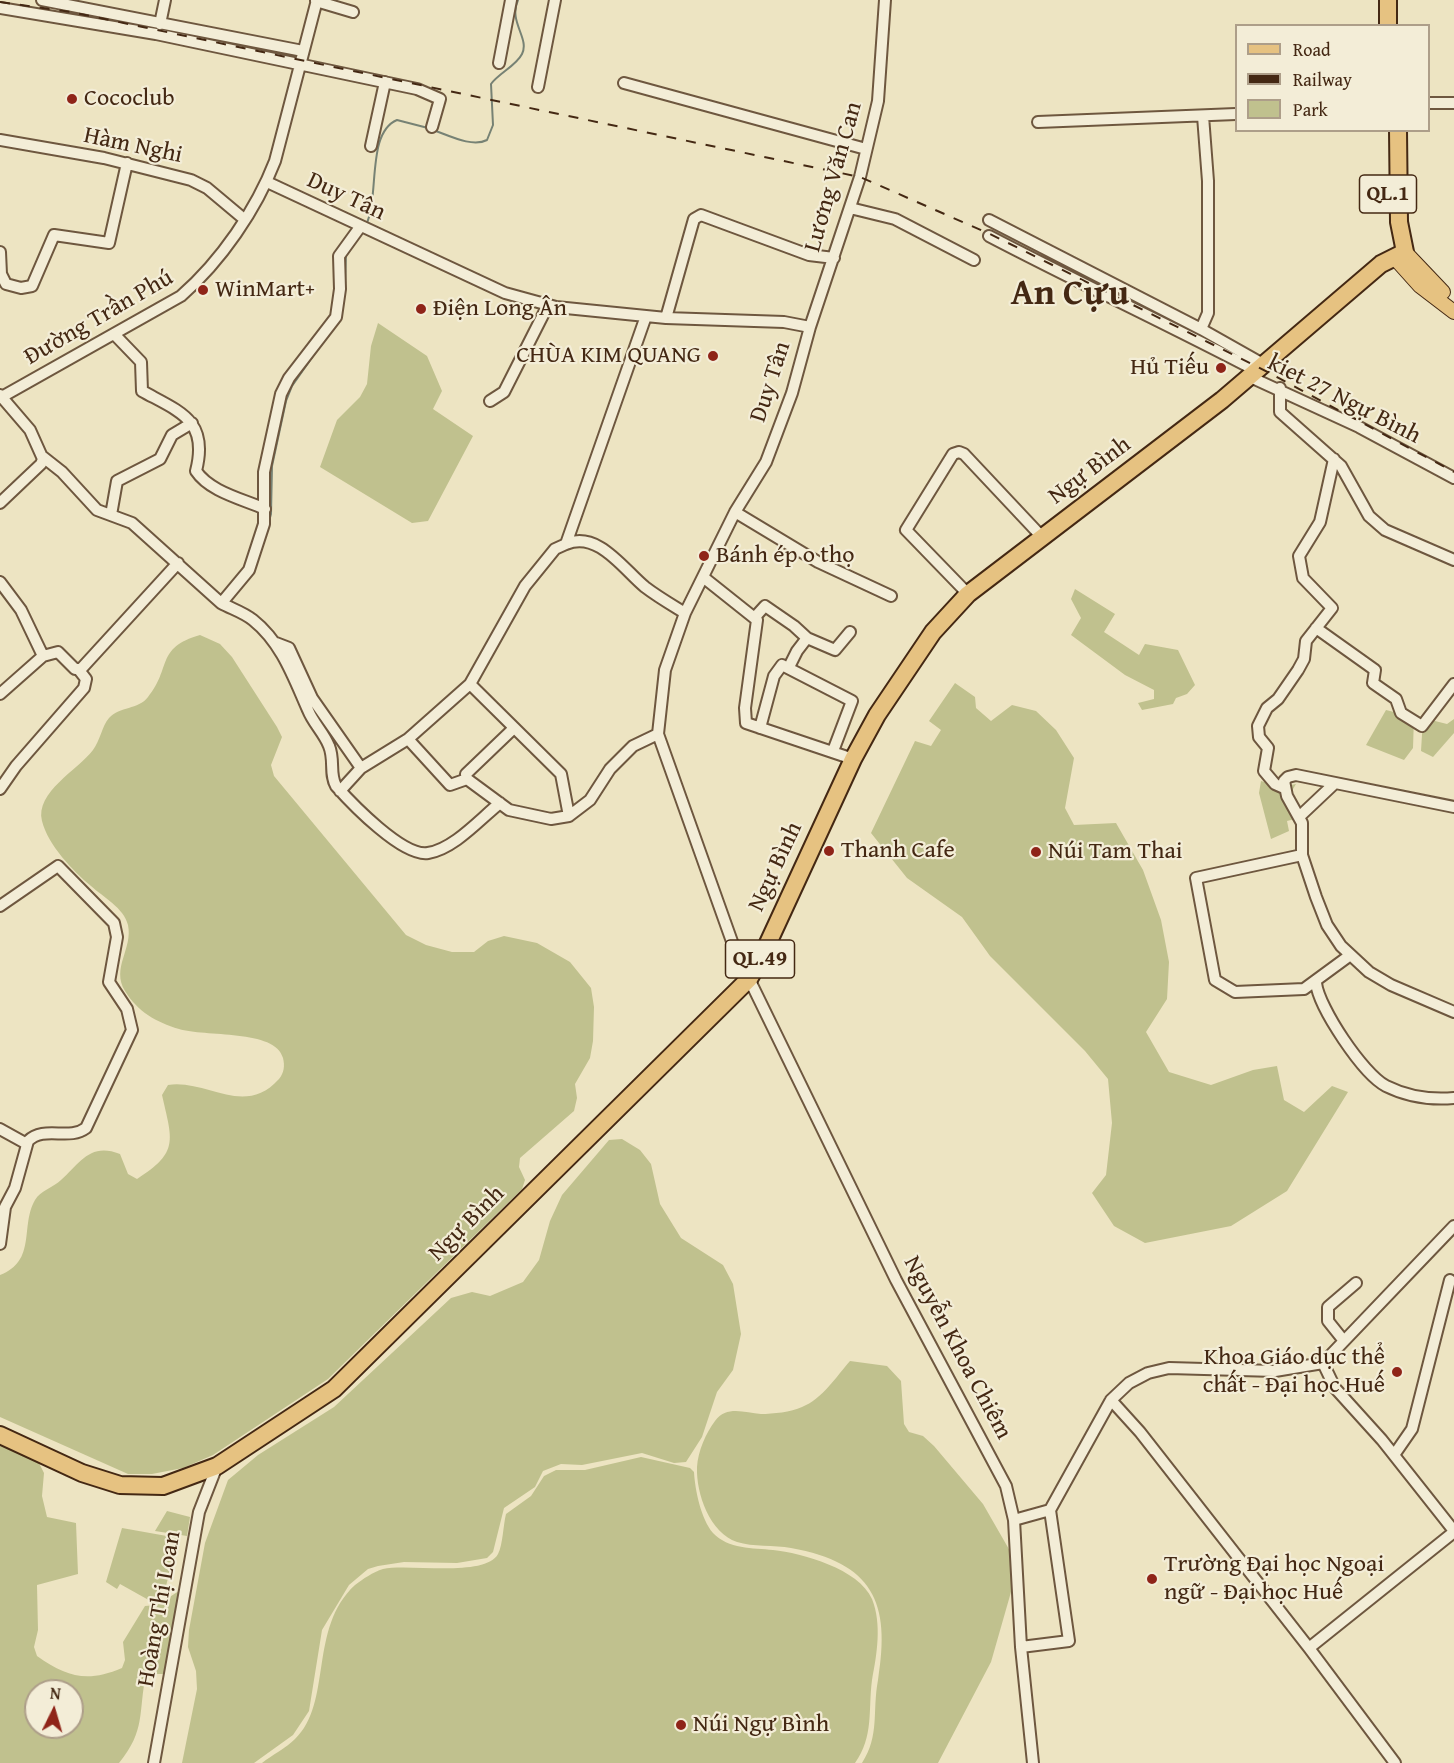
<!DOCTYPE html>
<html>
<head>
<meta charset="utf-8">
<style>
  body { margin:0 }
  #map { position:relative; width:1454px; height:1763px; overflow:hidden; background:#ede4c2; font-family:"Gentium Book Plus",serif }
  canvas { display:block }
  .legend { position:absolute; left:1235px; top:24px; width:195px; height:108px; box-sizing:border-box; background:#f3edd7; border:2px solid #ad9e89; margin:0; padding:8px 10px; list-style:none; font-size:18px; color:#442813 }
  .legend li { display:flex; align-items:center; gap:12px; height:30px }
  .legend b { width:30px; border:2px solid #ad9e89 }
  .north { position:absolute; left:24px; top:1679px; width:60px; height:60px; box-sizing:border-box; background:#f3edd7; border:2px solid #ad9e89; border-radius:50%; rotate:5deg; font-size:16px; font-weight:700; line-height:24px; text-align:center; color:#442813 }
  .north::after { content:''; display:block; margin:auto; width:21px; height:27px; background:#8f2418; clip-path:polygon(50% 0,100% 100%,50% 72%,0 100%) }
</style>
</head>
<body>
<div id="map">
<canvas width="1454" height="1763"></canvas>
<ul class="legend">
<li><b style="height:8px;background:#e6c281"></b>Road</li>
<li><b style="height:8px;background:#442813"></b>Railway</li>
<li><b style="height:16px;background:#c0c18e"></b>Park</li>
</ul>
<div class="north">N</div>
</div>
<script>
const c = document.querySelector('canvas').getContext('2d');
c.lineJoin = 'round';
function paint(path, color) {
  c.fillStyle = color;
  c.fill(path, 'evenodd');
}
function strokePath(path, color, width, dash) {
  c.strokeStyle = color;
  c.lineWidth = width;
  c.lineCap = dash ? 'butt' : 'round';
  c.setLineDash(dash || []);
  c.stroke(path);
}
function drawText(font, color, halo, rows, align = 'center') {
  c.font = font + ' "Gentium Book Plus",serif';
  c.lineWidth = 4.5;
  c.setLineDash([]);
  c.textBaseline = 'middle';
  c.strokeStyle = halo;
  c.fillStyle = color;
  for (const [text, x, y, turn = 0] of rows) {
    c.save();
    c.translate(x, y);
    c.rotate((+turn || 0) * Math.PI / 180);
    c.textAlign = isNaN(turn) ? turn : align;
    if (halo) c.strokeText(text, 0, 0);
    c.fillText(text, 0, 0);
    c.restore();
  }
}
paint(new Path2D(`
  M378 323 427 356 442 391 433 409 473 436 428 521 412 523 320 467 337 420 360 397 367 384 371 346Z
  M1075 589 1115 614 1104 632 1139 655 1145 644 1178 650 1195 685 1187 694 1176 698 1173 704 1142 710 1138 703 1154 699V690L1125 675 1071 635 1081 618 1071 599Z
  M200 635 220 644 232 657 277 727 282 737 271 765 274 776 406 935 426 945 452 952H474L488 941 504 936 537 943 570 962 591 988 594 1007 593 1041 590 1058 575 1084 577 1098 574 1111 520 1158 519 1167 525 1180 522 1189 328 1379 213 1455 183 1468 152 1474H128L0 1417V1275C37 1261 20 1226 35 1200 40 1191 54 1187 61 1180 80 1163 90 1142 120 1154L128 1174 137 1179C180 1152 172 1140 162 1095L168 1085C207 1079 244 1118 279 1079 284 1073 285 1066 283 1058 276 1029 204 1037 179 1029 156 1022 138 1012 125 991 111 968 133 949 128 925 124 908 103 897 91 886 73 871 48 845 42 821 35 792 78 770 93 750 100 741 102 726 109 718 120 706 138 710 148 697 172 668 155 648 200 635Z
  M955 683 975 697 976 708 991 721 1012 705 1036 711 1056 730 1074 758 1065 808 1074 825 1116 823 1143 870 1161 920 1169 962 1167 999 1146 1032 1169 1072 1211 1085 1253 1070 1277 1066 1284 1100 1304 1112 1332 1086 1348 1092 1287 1191 1231 1226 1145 1243 1114 1226 1092 1193 1106 1175 1112 1123 1108 1079 1085 1051 990 956 962 917 907 878 871 833 915 741 931 746 941 730 929 721Z
  M1386 710 1414 717 1413 748 1404 760 1366 745Z
  M1423 718 1447 724 1454 719V733L1433 757 1421 751Z
  M1261 781 1281 787 1296 784 1290 794 1295 819 1287 821 1289 831 1271 839 1259 793Z
  M622 1139 640 1150 651 1164 660 1204 681 1238 723 1265 733 1284 741 1334 733 1370 717 1392 702 1437 686 1462 674 1463 642 1453 582 1465 561 1464 543 1471 535 1487 504 1508 493 1552 487 1558 457 1563 404 1562 378 1566 368 1569 349 1585 322 1630 309 1711 293 1735 254 1763H182L197 1689 196 1671 188 1647 189 1630 205 1543 228 1480 258 1455 334 1407 451 1298 472 1292 490 1296 523 1282 539 1260 550 1221 562 1195 609 1140Z
  M850 1361 887 1366 901 1381 904 1424 909 1432 923 1436 934 1446 983 1504 1010 1551 1013 1567 1011 1592 991 1662 938 1763H862C880 1735 872 1712 878 1680 891 1602 873 1563 791 1548 774 1545 753 1547 737 1542 710 1533 696 1494 697 1467 698 1451 706 1433 715 1421 727 1405 745 1413 761 1414 773 1414 791 1412 802 1407 822 1399 836 1377 850 1361Z
  M0 1444 38 1461 44 1473 42 1496 47 1517 76 1523 78 1574 37 1585 38 1630 34 1647 37 1656C67 1677 87 1683 122 1668L125 1660 123 1642 145 1606 157 1605 179 1591 181 1593 167 1674H146C138 1713 146 1730 119 1763H0ZM36 1691H72V1727H36Z
  M641 1457 690 1468 694 1472C695 1490 701 1519 713 1533 728 1549 753 1548 773 1550 802 1553 859 1569 872 1599 882 1624 877 1654 872 1680 868 1711 874 1736 855 1763H262C272 1755 286 1748 295 1739 333 1703 308 1628 355 1585 363 1579 373 1572 383 1569 407 1563 485 1578 498 1554 503 1544 503 1526 506 1514L531 1496 544 1476 556 1470H585Z
  M167 1511 190 1517 187 1536 155 1531Z
  M122 1528 178 1538 166 1586 154 1603 120 1584 117 1589 106 1582Z`), '#c0c18e');
strokePath(new Path2D(`
  M433 130C448 135 472 148 487 140L493 125 491 84C499 73 516 66 522 54 530 38 508 22 518 0
  M366 225C380 196 366 133 397 120L428 128
  M345 285 346 255
  M262 547 271 514 272 466 286 401 292 386 325 339`), '#778274', 2);
const minor = new Path2D(`
  M42 0 303 51
  M885 0 878 101 860 177 810 327 792 393 766 462 735 512 685 613 665 670 658 734 735 950 896 1280 1006 1486 1014 1520 1021 1647 1033 1763
  M316 1 353 12
  M0 8 156 34 417 89 440 99 432 127
  M160 24 165 0
  M499 63 511 0
  M624 83 866 149
  M538 87 555 0
  M1428 103H1454
  M1038 122 1236 114
  M0 140 104 158 191 180 207 188 244 219
  M371 146 385 82
  M267 182 505 293 556 307 666 318 784 322 810 327
  M850 208 895 219 974 260
  M989 220 1201 329 1208 313V181L1203 116
  M989 236C1077 282 1167 324 1255 370
  M0 252 1 274 6 284 21 288 32 286 54 235 109 243 127 163
  M666 318 694 219 701 215 809 255 834 258
  M1201 329 1263 364
  M115 335 141 362 142 391C180 412 209 420 196 471 210 492 243 499 265 509
  M1248 376 1359 427 1454 478
  M1280 388V412L1341 466 1369 516 1385 530 1454 560
  M0 395 30 430 43 459 41 464 0 503
  M0 398 181 296C221 261 256 210 275 161L317 0
  M490 401 504 392 548 305
  M43 457 62 472 97 510 132 523 221 603C232 609 243 612 253 620 282 643 294 679 308 710 313 723 324 733 329 746 335 760 329 774 336 786 352 804 403 857 428 853 454 849 480 819 500 803
  M735 512 818 562 891 596
  M111 515 117 481 160 459 172 435 192 423
  M566 544C598 530 624 570 645 587 658 597 672 605 685 613
  M703 577 757 620 745 708 746 723 853 759
  M0 582 21 610 43 656 0 694
  M968 594 906 530 953 454 959 452 964 454 1042 537
  M224 600 249 570 264 524V472L281 394 289 378 336 317 340 289 339 256 360 227
  M755 617 765 606 794 626 807 638 835 650 850 632
  M1316 628 1375 670 1373 683 1396 699 1401 713 1422 726 1454 684
  M276 643 289 648 312 698 361 768
  M43 656 58 652 75 669H81L178 563
  M789 667 797 651 807 638
  M470 684 561 774 569 816
  M514 728 466 774 467 779 509 810 551 819 569 816 590 800 610 769 633 746 658 734
  M760 728 774 676 782 665 852 701 833 751
  M408 739 450 785 467 779
  M1284 788 1275 784 1264 771 1268 748 1259 737 1258 726 1267 708 1278 699 1298 670 1304 659 1306 641 1332 608 1303 578 1299 556 1320 522 1334 459
  M0 789 16 766 84 688 86 679 79 670
  M340 791 361 768 408 739 470 684 525 586 555 549 566 544 646 316
  M1454 807 1296 775 1288 777 1284 781 1287 796 1302 823V855L1316 897 1327 925 1341 946 1369 972 1391 985 1454 1012
  M1299 817 1335 783
  M1302 855 1196 878 1215 980 1235 992 1304 989 1349 956
  M0 906 58 866 114 923 117 937 109 982 127 1009 132 1030 86 1128C69 1141 44 1125 28 1141L15 1188 5 1207 0 1244
  M1316 983C1319 1008 1363 1074 1386 1086 1406 1096 1431 1100 1454 1098
  M0 1129 27 1144
  M1344 1341 1328 1321V1307L1356 1283
  M1323 1363 1335 1388 1382 1440 1454 1531
  M1111 1400 1140 1432 1309 1648 1395 1763
  M1394 1455 1412 1429 1450 1280
  M1014 1520 1050 1510 1111 1400 1129 1383 1148 1373 1169 1368 1275 1371 1323 1363 1454 1226
  M1021 1647 1069 1641 1050 1510
  M1309 1648 1454 1532
  M154 1763 199 1512 217 1466`);
const major = new Path2D(`
  M1405 252 1443 292
  M1394 257 1420 286 1454 312`);
const highway = new Path2D(`
  M1388 0V26
  M0 1435 82 1473 120 1485 163 1486 217 1466 334 1389 749 979 763 954 853 759 877 715 933 632 968 594 1222 400 1381 264 1405 252 1399 222 1398 130`);
strokePath(minor, '#6e573f', 14);
strokePath(major, '#442813', 16);
strokePath(highway, '#442813', 20);
strokePath(minor, '#f3edd7', 10);
strokePath(major, '#e6c281', 14);
strokePath(highway, '#e6c281', 16);
strokePath(new Path2D(`
  M0 2 71 12 860 177 990 234 1258 367 1454 472`), '#442813', 2, [10, 10]);
for (const [x, y, r, color] of [
  [72,99,6,"#8f2418"],
  [203,290,6,"#8f2418"],
  [421,309,6,"#8f2418"],
  [713,356,6,"#8f2418"],
  [1221,368,6,"#8f2418"],
  [704,556,6,"#8f2418"],
  [829,851,6,"#8f2418"],
  [1036,852,6,"#8f2418"],
  [1397,1372,6,"#8f2418"],
  [1152,1579,6,"#8f2418"],
  [681,1725,6,"#8f2418"]
]) {
  const dot = new Path2D();
  dot.arc(x, y, r, 0, 2 * Math.PI);
  c.fillStyle = color;
  c.fill(dot);
  strokePath(dot, '#f3edd7', 2);
}
for (const [x, y, w] of [
  [1388,194,57],
  [760,959,69]
]) {
  const box = new Path2D();
  box.roundRect(x - w / 2, y - 19, w, 38, 4.5);
  c.fillStyle = '#f3edd7';
  c.fill(box);
  strokePath(box, '#442813', 1.5);
}
drawText('bold 22px', '#442813', null, [
  ["QL.1",1388,194],
  ["QL.49",760,959]
]);
drawText('24px', '#442813', '#f3edd7', [
  ["Cococlub",84,99],
  ["WinMart+",215,290],
  ["Điện Long Ân",433,309],
  ["CHÙA KIM QUANG",701,356,"right"],
  ["Hủ Tiếu",1209,368,"right"],
  ["Bánh ép o thọ",716,556],
  ["Thanh Cafe",841,851],
  ["Núi Tam Thai",1048,852],
  ["Khoa Giáo dục thể",1385,1358,"right"],
  ["chất - Đại học Huế",1385,1386,"right"],
  ["Trường Đại học Ngoại",1164,1565],
  ["ngữ - Đại học Huế",1164,1593],
  ["Núi Ngự Bình",693,1725]
], 'left');
drawText('24px', '#442813', '#f3edd7', [
  ["Hàm Nghi",133,146,12],
  ["Lương Văn Can",834,177,-74],
  ["Duy Tân",346,197,25],
  ["Đường Trần Phú",99,318,-30],
  ["Duy Tân",771,382,-72],
  ["kiet 27 Ngự Bình",1344,400,27],
  ["Ngự Bình",1090,471,-37],
  ["Ngự Bình",776,867,-65],
  ["Ngự Bình",467,1224,-45],
  ["Nguyễn Khoa Chiêm",957,1348,62],
  ["Hoàng Thị Loan",160,1609,-80]
]);
drawText('bold 36px', '#442813', '#f3edd7', [
  ["An Cựu",1070,295]
]);
</script>
</body>
</html>
